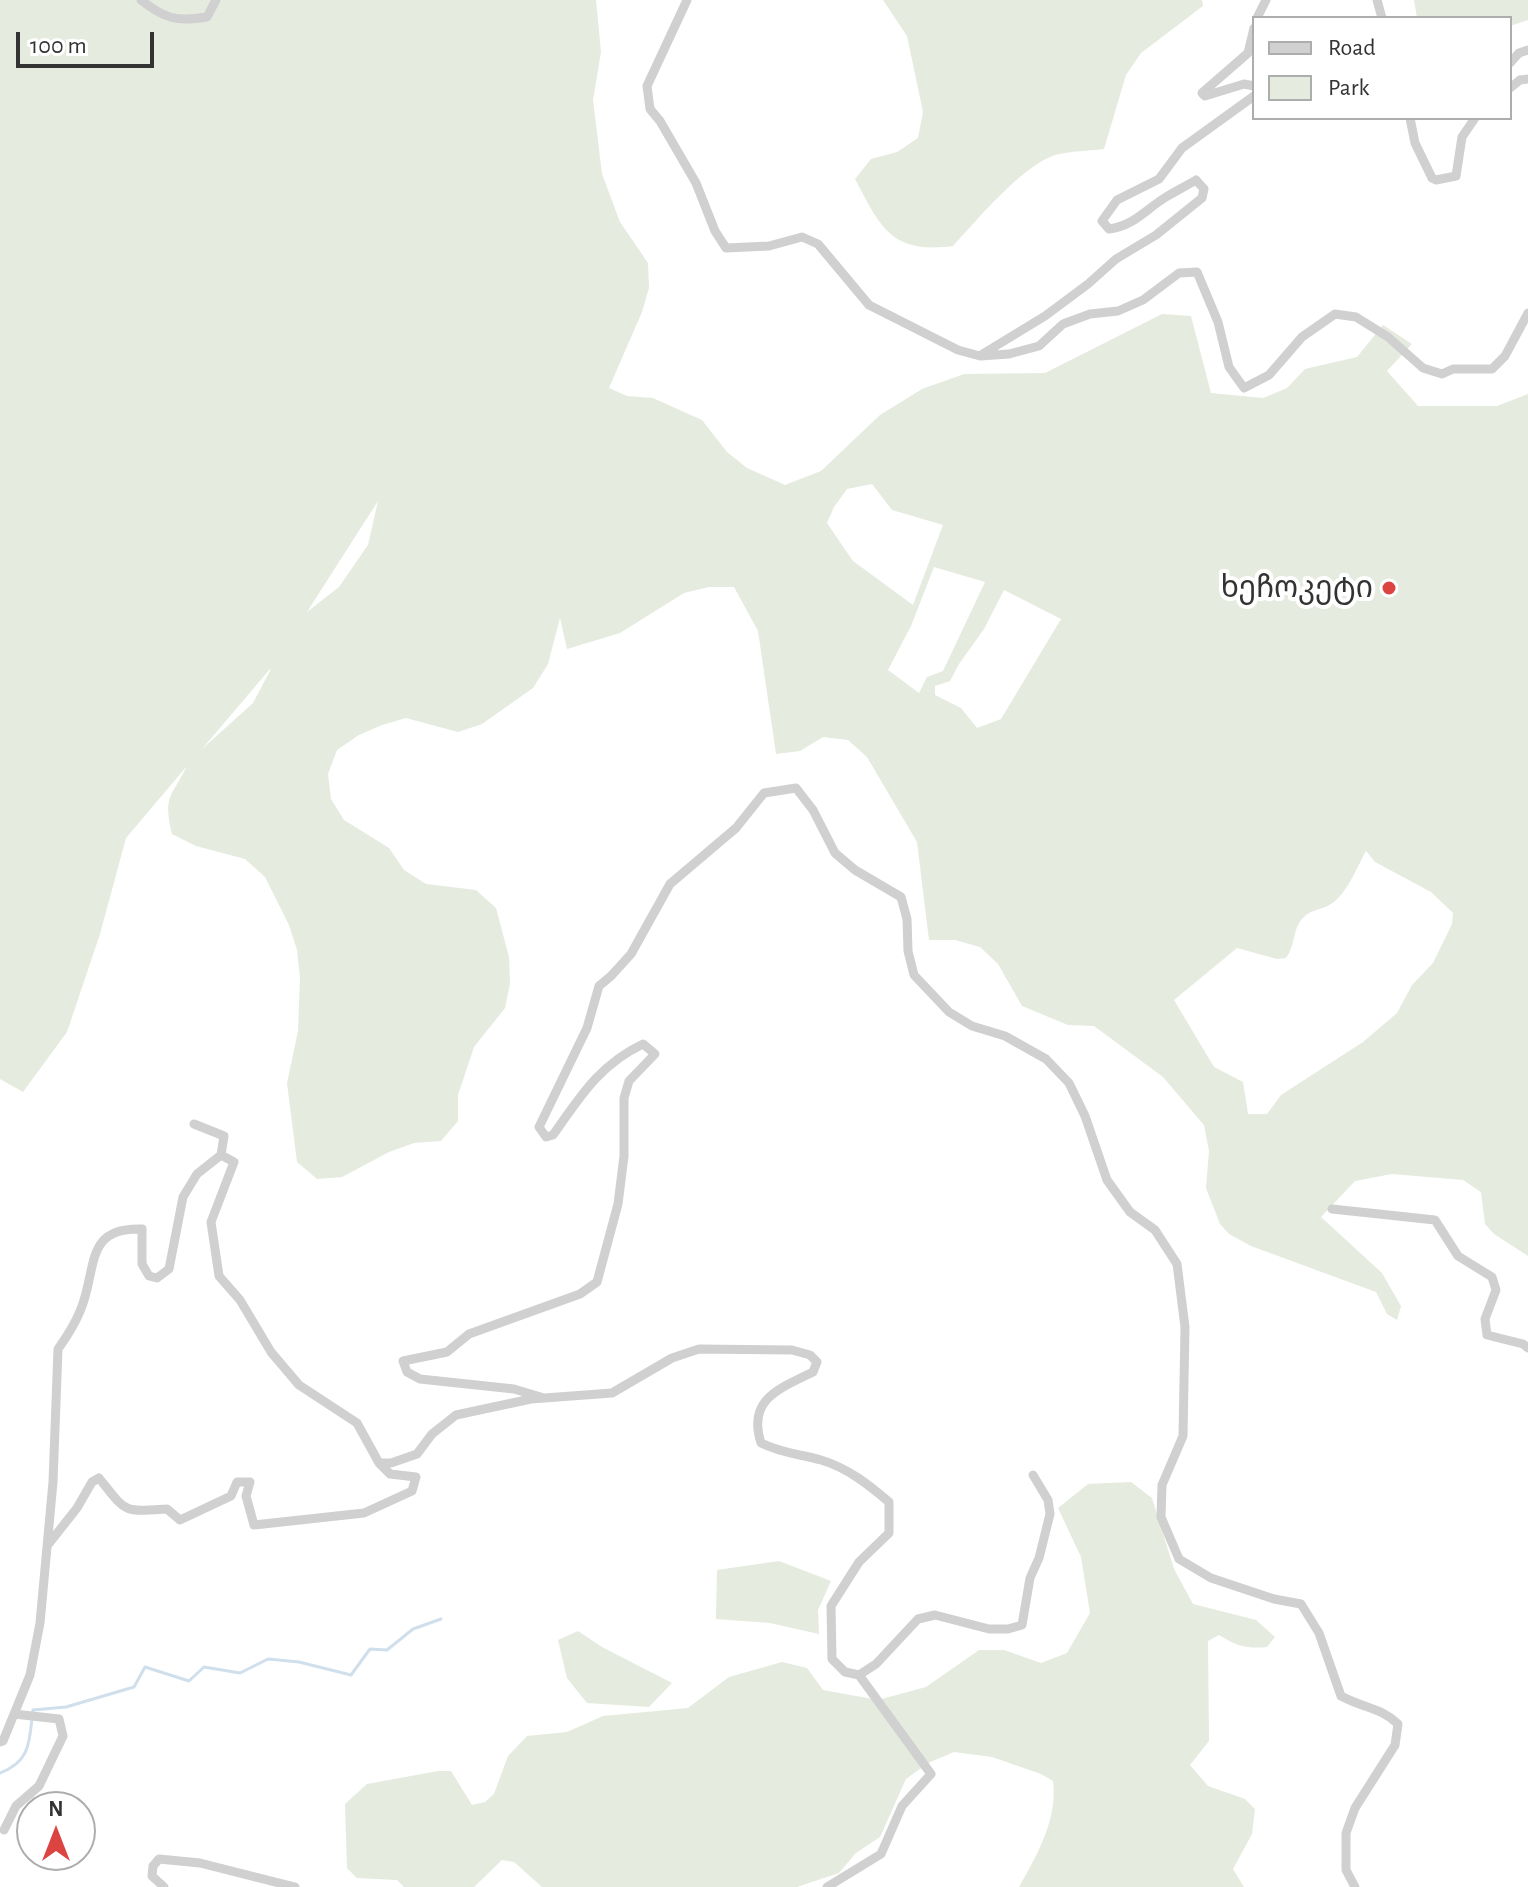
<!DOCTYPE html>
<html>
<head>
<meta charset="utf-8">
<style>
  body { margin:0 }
  #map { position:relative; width:1528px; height:1887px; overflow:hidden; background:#fff; font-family:"Alegreya Sans",sans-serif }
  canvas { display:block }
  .legend { position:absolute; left:1252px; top:16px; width:260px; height:104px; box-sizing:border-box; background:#fff; border:2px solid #adadad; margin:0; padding:10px 14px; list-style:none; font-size:24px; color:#333 }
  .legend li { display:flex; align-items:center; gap:16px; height:40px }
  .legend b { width:40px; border:2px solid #adadad }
  .north { position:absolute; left:16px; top:1791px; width:80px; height:80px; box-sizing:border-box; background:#fff; border:2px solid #adadad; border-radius:50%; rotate:0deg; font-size:22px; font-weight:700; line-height:32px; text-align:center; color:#333 }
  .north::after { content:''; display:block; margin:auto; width:28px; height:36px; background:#dc4442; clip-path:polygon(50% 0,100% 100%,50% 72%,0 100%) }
  .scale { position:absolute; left:16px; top:32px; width:138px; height:36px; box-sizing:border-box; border:4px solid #333; border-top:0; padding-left:10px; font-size:24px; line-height:28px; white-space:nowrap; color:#333; -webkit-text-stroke:6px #fff; paint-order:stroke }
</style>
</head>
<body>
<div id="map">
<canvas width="1528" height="1887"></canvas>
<ul class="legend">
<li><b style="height:10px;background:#d0d0d0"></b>Road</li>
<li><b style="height:22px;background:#e5ebdf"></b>Park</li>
</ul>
<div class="north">N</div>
<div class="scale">100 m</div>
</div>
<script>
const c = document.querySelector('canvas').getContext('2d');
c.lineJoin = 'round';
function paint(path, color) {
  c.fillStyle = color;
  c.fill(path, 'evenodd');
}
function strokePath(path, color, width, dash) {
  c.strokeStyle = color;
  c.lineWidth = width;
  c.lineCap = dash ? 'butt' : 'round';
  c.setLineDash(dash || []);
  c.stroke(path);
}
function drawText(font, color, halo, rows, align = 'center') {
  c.font = font + ' "Alegreya Sans","Noto Sans Georgian",sans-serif';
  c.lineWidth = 8;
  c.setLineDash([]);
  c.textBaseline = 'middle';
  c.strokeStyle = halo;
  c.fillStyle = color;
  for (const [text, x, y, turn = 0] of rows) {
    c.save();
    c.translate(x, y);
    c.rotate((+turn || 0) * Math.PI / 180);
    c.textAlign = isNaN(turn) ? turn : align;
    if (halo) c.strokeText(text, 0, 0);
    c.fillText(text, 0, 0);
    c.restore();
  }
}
paint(new Path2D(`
  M0 0H596L601 52 593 100 602 174 620 222 648 263 649 288 642 312 609 388 627 396 653 398 702 420 727 452 747 468 785 485 821 471 880 415 922 389 964 374 1045 373 1162 314 1191 316 1211 393 1263 398 1287 388 1305 369 1357 357 1383 325 1412 344 1387 371 1418 406H1497L1528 394V1256L1494 1234 1485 1224 1481 1192 1463 1180 1392 1174 1355 1181 1321 1217 1382 1273 1401 1306 1397 1320 1387 1314 1376 1292 1251 1246 1229 1234 1220 1224 1206 1188 1209 1151 1204 1125 1163 1077 1094 1026 1068 1025 1022 1006 998 964 980 947 955 940H929L917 842 867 757 848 740 823 737 800 751 776 754 758 631 734 587H709L684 593 620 633 567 649 560 618 548 664 533 688 482 724 458 732 406 718 382 725 359 735 337 750 328 774 331 799 344 820 389 848 404 870 426 884 476 890 496 908 509 957 510 984 505 1008 474 1047 458 1095V1121L441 1141 414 1143 389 1152 342 1177 317 1179 297 1162 287 1083 298 1031 300 978 297 950 289 925 265 877 245 859 196 846 172 834C163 795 171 798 187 766L126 838 100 934 67 1032 23 1092 0 1079ZM872 484 892 510 943 525 913 605 853 561 827 523 834 507 847 489ZM378 501 368 545 339 587 307 612ZM934 567 985 582 943 671 927 677 919 693 888 670 911 626ZM1004 590 1061 619 1001 719 977 728 961 708 935 695V686L950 681 959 664 984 629ZM271 669 253 703 202 749 270 669ZM1366 851 1375 862 1431 892 1453 913 1452 924 1433 963 1412 985 1397 1013 1363 1042 1281 1095 1267 1114H1248L1243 1082 1214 1067 1174 1000 1237 948 1277 959 1286 958C1296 945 1292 929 1303 918 1311 909 1322 910 1331 904 1347 894 1357 867 1366 851Z
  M883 0H1202L1203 6 1141 53 1126 75 1104 149C1088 151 1070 151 1055 155 1023 165 976 221 953 246 891 254 881 228 855 179L871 159 897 152 918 138 923 112 907 36Z
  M1414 0H1528V20L1510 26V18H1417Z
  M1131 1482 1152 1498 1174 1569 1193 1604 1256 1620 1275 1637 1267 1647C1246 1649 1237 1646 1219 1635L1208 1641 1209 1741 1190 1765 1208 1786 1245 1799 1255 1809 1252 1834 1233 1869 1244 1887H1019C1037 1855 1058 1819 1053 1781L1041 1774 992 1757 954 1752 928 1763 906 1779 880 1837 856 1853 839 1873 797 1887H542L514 1862 502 1860 474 1887H404L397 1880 357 1878 347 1868 345 1804 367 1784 438 1771H451L472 1805 485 1802 494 1794 508 1756 527 1736 567 1732 603 1716 688 1708 729 1677 782 1662 807 1668 823 1690 878 1700 926 1687 979 1650H1004L1041 1663 1067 1653 1090 1613 1081 1557 1058 1508 1088 1484Z
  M779 1561 831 1581 818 1610 819 1634 770 1623 716 1619 717 1570Z
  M578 1631 602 1647 672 1683 649 1707 587 1703 567 1678 558 1640Z`), '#e5ebdf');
strokePath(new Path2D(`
  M0 1773C32 1761 29 1740 33 1710L66 1707 134 1687 145 1667 189 1681 204 1667 240 1673 268 1659 299 1662 351 1675 370 1649 387 1650 413 1629 441 1619`), '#d0dfec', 3);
strokePath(new Path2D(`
  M141 0C165 19 177 22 207 17L216 0
  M687 0 647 86 650 109 660 121 696 183 715 231 726 248 769 246 802 237 818 244 869 305 958 350 980 356 1009 354 1039 346 1063 324 1090 314 1118 311 1143 300 1179 273 1197 272 1218 322 1229 367 1244 388 1269 375 1302 337 1335 314 1356 317 1388 337 1423 368 1442 374 1453 369H1492L1505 356 1528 313
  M1377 0 1382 18
  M1257 18 1266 0
  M1510 63 1519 53 1528 50
  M1510 88 1520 80 1528 79
  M1202 93 1248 53 1254 28
  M1202 93 1205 96 1244 84 1254 86
  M1410 118 1415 143 1432 178 1436 180 1456 176 1462 137 1475 118
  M981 355 1045 316 1088 284 1116 259 1156 235 1202 198 1204 189 1196 180C1186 186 1176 191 1166 197 1146 209 1134 226 1109 229L1102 221 1117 200 1159 179 1182 148 1254 96
  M194 1124 224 1136 221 1155 234 1162 211 1222 219 1276 240 1300 271 1352 299 1385 357 1423 379 1463H391L417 1454 432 1434 456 1415 531 1399 612 1393 672 1358 699 1349 792 1350 810 1355 817 1362 813 1372C779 1389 747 1399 761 1443 781 1453 799 1454 821 1460 848 1468 869 1485 889 1502V1533L859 1562 831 1606 832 1659 845 1672 859 1675 876 1664 918 1619 935 1615 989 1629H1008L1022 1625 1030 1578 1039 1558 1050 1514 1048 1500 1033 1475
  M1332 1209 1435 1220 1458 1256 1492 1277 1496 1290 1485 1319 1487 1335 1523 1344 1528 1348
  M544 1398 514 1389 420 1379 407 1372 403 1361 447 1352 469 1334 580 1294 597 1282 618 1204 624 1156V1098L629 1081 655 1054 643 1044C599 1065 580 1097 553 1135L546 1137 539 1127 587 1028 599 986 611 976 631 954 670 884 736 828 764 793 796 788 813 810 835 853 855 870 901 897 907 919 908 951 914 975 949 1012 972 1026 1005 1036 1046 1059 1069 1083 1085 1116 1107 1180 1130 1212 1155 1230 1177 1264 1185 1327 1183 1436 1162 1485 1161 1517 1179 1559 1211 1578 1274 1599 1301 1604 1319 1633 1341 1696C1363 1708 1380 1707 1398 1724L1395 1745 1355 1808 1346 1833V1870L1355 1887
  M47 1546 77 1508 92 1482 99 1478C127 1513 122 1512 167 1509L180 1520 231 1496 237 1482H250L246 1496 254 1525 364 1513 412 1491 416 1477 390 1474 379 1463
  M0 1742 3 1741 30 1675 40 1623 53 1482 58 1349C68 1335 79 1318 84 1300 96 1263 88 1227 142 1229V1264L149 1276 157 1278 169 1269 183 1197 197 1174 221 1155
  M4 1830 16 1806 39 1786 63 1736 59 1719 14 1714
  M164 1887 152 1876 153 1866 159 1859 200 1863 295 1887
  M827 1887 881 1854 902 1806 931 1774 859 1675`), '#d0d0d0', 9);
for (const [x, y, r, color] of [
  [1389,588,8,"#dc4442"]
]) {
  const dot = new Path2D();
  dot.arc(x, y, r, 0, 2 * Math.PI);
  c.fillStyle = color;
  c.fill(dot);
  strokePath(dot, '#fff', 3);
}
drawText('30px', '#333', '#fff', [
  ["ხეჩოკეტი",1373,588]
], 'right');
</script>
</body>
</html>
